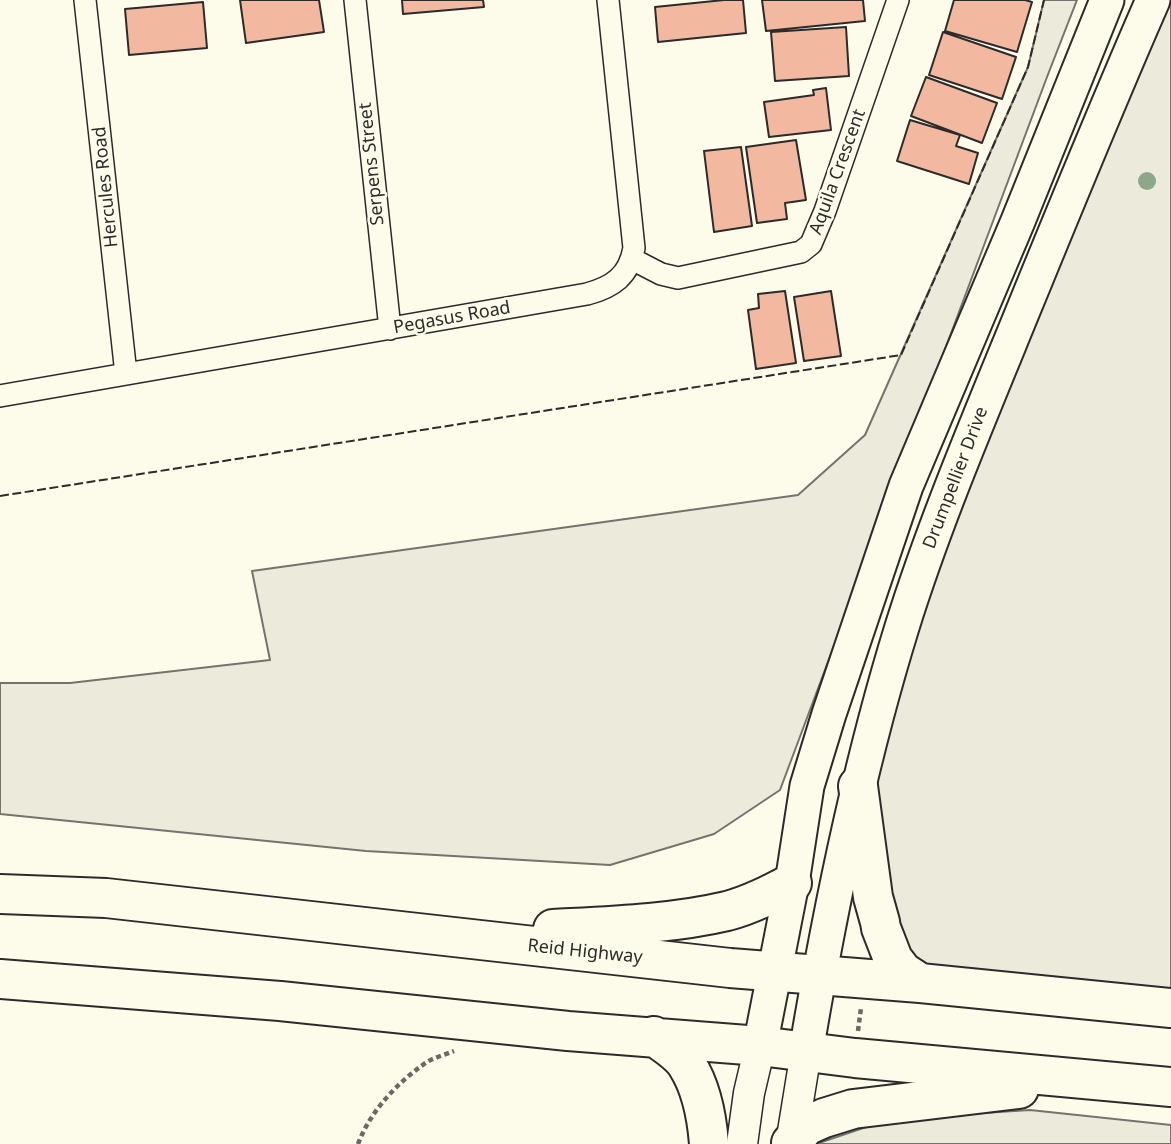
<!DOCTYPE html>
<html>
<head>
<meta charset="utf-8">
<style>
  body { margin:0 }
  canvas { display:block; background:#fdfbea }
</style>
</head>
<body>
<canvas width="1171" height="1144"></canvas>
<script>
const c = document.querySelector('canvas').getContext('2d');
c.lineJoin = 'round';
function paint(path, color) {
  c.fillStyle = color;
  c.fill(path, 'evenodd');
}
function strokePath(path, color, width, dash) {
  c.strokeStyle = color;
  c.lineWidth = width;
  c.lineCap = dash ? 'butt' : 'round';
  c.setLineDash(dash || []);
  c.stroke(path);
}
function drawText(font, color, halo, rows, align = 'center') {
  c.font = font + ' "Noto Sans",sans-serif';
  c.lineWidth = 5;
  c.setLineDash([]);
  c.textBaseline = 'middle';
  c.strokeStyle = halo;
  c.fillStyle = color;
  for (const [text, x, y, turn = 0] of rows) {
    c.save();
    c.translate(x, y);
    c.rotate((+turn || 0) * Math.PI / 180);
    c.textAlign = isNaN(turn) ? turn : align;
    if (halo) c.strokeText(text, 0, 0);
    c.fillText(text, 0, 0);
    c.restore();
  }
}
const green = new Path2D(`
  M1044 0H1077L1047 77 780 790 714 834 610 865 366 851 0 814V683H70L270 660 252 571 798 495 865 435 1028 67Z
  M1154 0H1171V993L903 972 858 786 896 648Z
  M1030 1110 1171 1125V1144H816L890 1119Z`);
paint(green, '#ecebdb');
strokePath(green, '#74746e', 2);
const building = new Path2D(`
  M240 0H319L324 32 246 43Z
  M402 0H483L484 7 403 14Z
  M724 0H743L746 33 658 42 655 7Z
  M762 0H863L865 21 766 31Z
  M954 0H1025L1032 2 1017 52 945 31Z
  M203 2 207 48 129 55 125 9Z
  M846 27 849 76 775 81 771 32Z
  M943 32 1016 57 1002 99 929 75Z
  M926 77 997 103 982 143 911 116Z
  M826 88 831 130 769 137 764 102 814 95 813 90Z
  M910 120 960 135 956 146 978 153 969 184 897 161Z
  M796 140 806 200 785 203 787 219 757 223 746 147Z
  M741 147 752 226 714 232 704 151Z
  M785 291 796 363 756 369 748 310 759 308 758 294Z
  M831 291 841 356 804 361 794 297Z`);
paint(building, '#f2b8a0');
strokePath(building, '#2b2b2b', 2);
const street = new Path2D(`
  M85 0 126 374
  M355 0 390 329
  M632 259 661 274 678 278 801 252 811 244 825 211 898 0
  M0 396 587 294C613 287 629 276 634 248L608 0`);
const secondary = new Path2D(`
  M742 1144 749 1093 760 1046
  M791 1144 806 1052`);
const primary = new Path2D(`
  M760 1046 792 883 807 786 829 714 906 486 1018 221 1107 0
  M806 1052C830 908 859 766 902 627 932 531 971 438 1009 345 1056 230 1103 114 1153 0`);
const highway = new Path2D(`
  M858 786 873 897 880 922 881 928 893 959 903 972 920 983
  M0 894 106 898 730 968 920 983 1171 1008
  M553 929C609 926 672 924 727 911 750 905 771 894 792 883
  M0 979 280 1001 568 1031 760 1046 855 1058 1171 1087
  M654 1036C665 1045 680 1053 687 1065 701 1087 707 1118 709 1144
  M791 1143 806 1126 824 1118 853 1109 1019 1089`);
strokePath(street, '#2b2b2b', 24);
strokePath(secondary, '#2b2b2b', 33);
strokePath(primary, '#2b2b2b', 37);
strokePath(highway, '#2b2b2b', 42);
strokePath(new Path2D(`
  M858 1031 861 1008
  M358 1144C370 1112 396 1084 424 1064 432 1058 444 1055 454 1051`), '#6a6964', 4.5, [5, 3.5]);
strokePath(street, '#fdfbea', 21);
strokePath(secondary, '#fdfbea', 30);
strokePath(primary, '#fdfbea', 33);
strokePath(highway, '#fdfbea', 38);
strokePath(new Path2D(`
  M0 496 901 355 1028 67 1044 0`), '#2b2b2b', 2, [9, 3.5]);
c.fillStyle = '#8ea78a';
for (const [x, y] of [
  [1147,181]
]) {
  c.beginPath();
  c.arc(x, y, 9, 0, 2 * Math.PI);
  c.fill();
}
drawText('18px', '#2b2b2b', '#fdfbea', [
  ["Serpens Street",372,164,-96],
  ["Aquila Crescent",838,172,-70],
  ["Hercules Road",106,187,-96],
  ["Pegasus Road",452,318,-10],
  ["Drumpellier Drive",956,478,-69],
  ["Reid Highway",585,952,6]
]);
</script>
</body>
</html>
